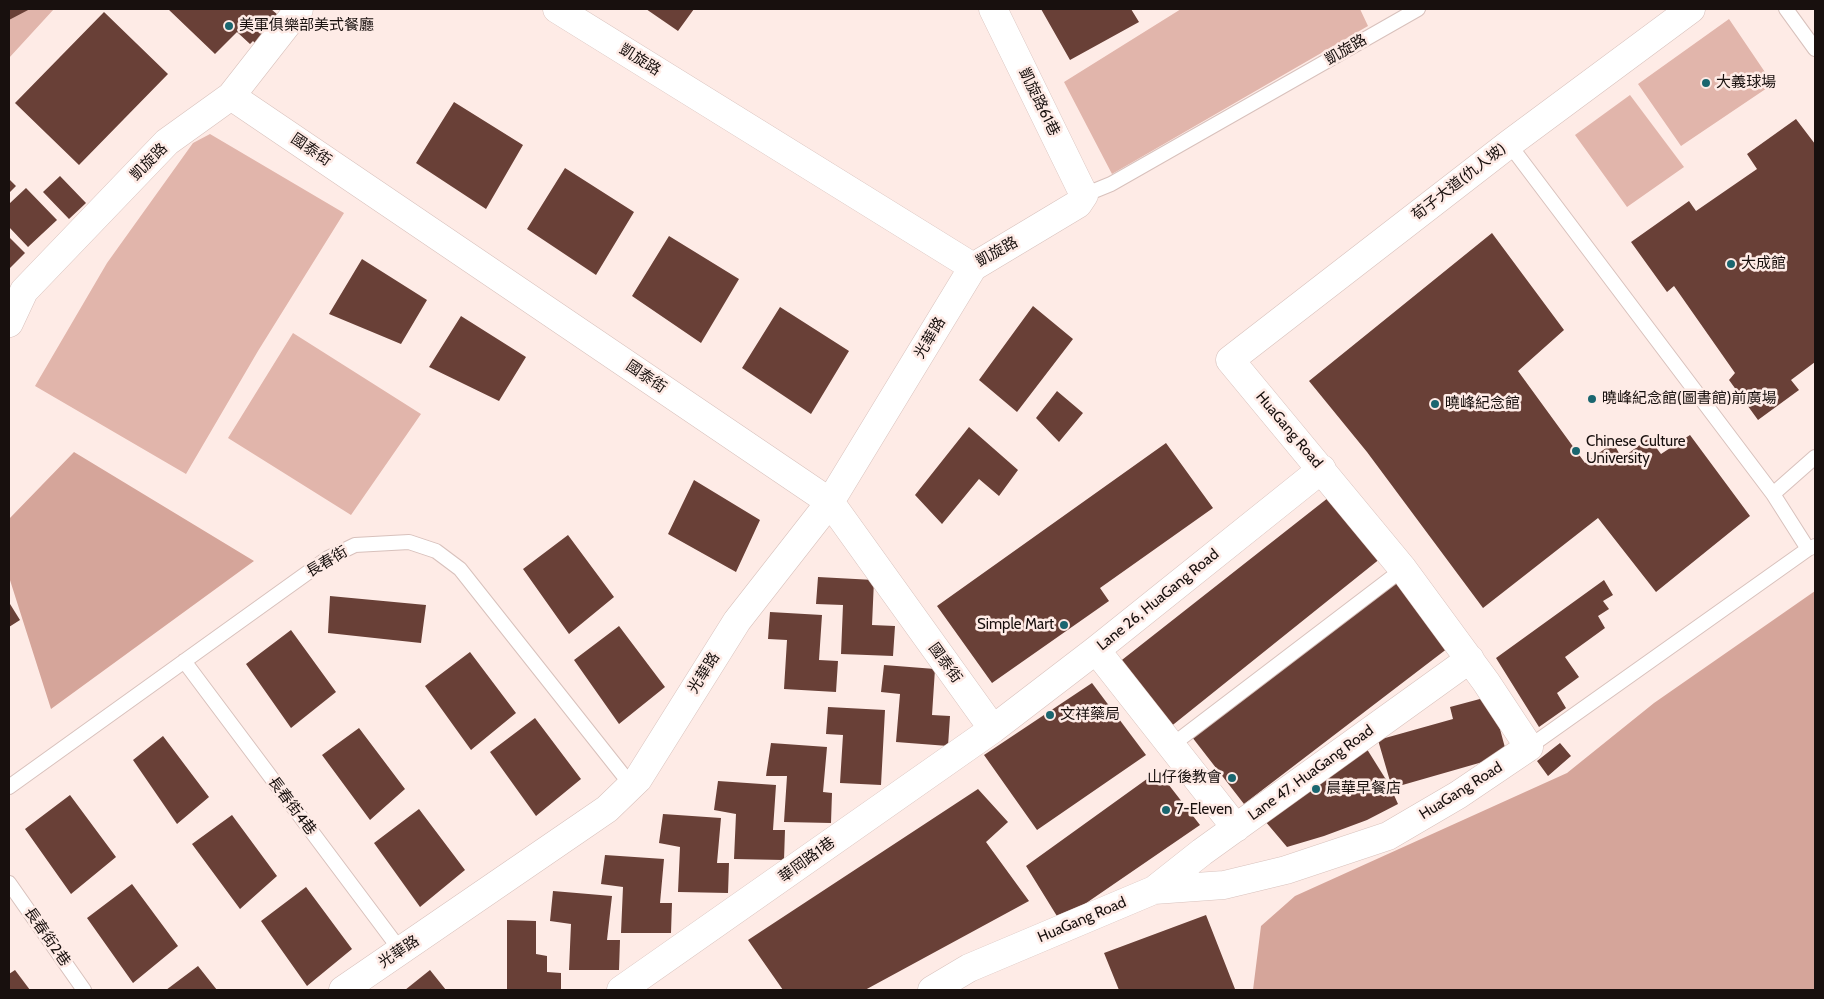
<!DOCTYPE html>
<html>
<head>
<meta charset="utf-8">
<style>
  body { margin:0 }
  #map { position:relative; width:1824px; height:999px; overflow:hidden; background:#feebe6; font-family:Cabin,sans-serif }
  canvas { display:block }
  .frame { position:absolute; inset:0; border:10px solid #18100e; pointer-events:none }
</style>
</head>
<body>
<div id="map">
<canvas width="1824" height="999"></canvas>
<div class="frame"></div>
</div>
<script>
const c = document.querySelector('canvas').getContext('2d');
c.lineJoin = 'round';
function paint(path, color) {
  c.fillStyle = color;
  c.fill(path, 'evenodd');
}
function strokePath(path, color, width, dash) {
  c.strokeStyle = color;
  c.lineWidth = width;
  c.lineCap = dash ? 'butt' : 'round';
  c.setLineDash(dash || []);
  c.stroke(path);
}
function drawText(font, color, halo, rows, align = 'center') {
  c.font = font + ' Cabin,"Noto Sans TC",sans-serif';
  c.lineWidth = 5;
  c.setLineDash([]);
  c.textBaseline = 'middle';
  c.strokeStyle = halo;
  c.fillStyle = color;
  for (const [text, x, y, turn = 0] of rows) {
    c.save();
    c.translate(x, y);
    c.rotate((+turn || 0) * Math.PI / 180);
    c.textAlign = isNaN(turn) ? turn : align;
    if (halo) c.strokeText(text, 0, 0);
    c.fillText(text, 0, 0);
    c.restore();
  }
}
paint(new Path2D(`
  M9 9H54L9 58Z
  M1181 9H1360L1368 26 1112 174 1064 82Z
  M1729 19 1773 84 1681 146 1638 84Z
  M1630 95 1684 167 1627 207 1575 135Z
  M210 134 344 213 258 351 186 474 35 386 107 263 193 143Z
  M293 333 421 414 351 515 228 438Z`), '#e1b5ab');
paint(new Path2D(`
  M74 452 254 561 51 709 9 577V519Z
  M1815 591V990H1253L1261 926 1295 896 1567 773 1654 703Z`), '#d5a59a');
paint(new Path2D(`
  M9 9H30L9 20Z
  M168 9H271L278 15 256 44 253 41 250 44 237 32 215 54Z
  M646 9H694L678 31Z
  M1041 9H1131L1139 22 1070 60Z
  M104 12 168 74 79 165 15 103Z
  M454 102 523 145 486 209 416 163Z
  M1796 119 1815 144V362L1791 380 1799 390 1758 420 1729 380 1735 373 1674 286 1667 292 1631 242 1689 201 1696 211 1757 169 1747 154Z
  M565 168 634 212 596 275 527 229Z
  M60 176 86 203 69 219 43 192Z
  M9 179 16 186 9 193Z
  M26 188 57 220 28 247 9 227V204Z
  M1492 233 1564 330 1518 371 1585 463 1613 443 1622 458 1649 438 1661 454 1690 435 1750 516 1656 592 1598 518 1483 608 1367 452 1309 381Z
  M669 236 739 279 701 343 632 296Z
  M9 237 25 253 9 269Z
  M362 259 427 300 401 344 329 314Z
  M1033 306 1073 339 1017 412 979 380Z
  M780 307 849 351 811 414 742 368Z
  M461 316 526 357 499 401 429 367Z
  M1057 391 1083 413 1059 442 1036 418Z
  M969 427 1018 470 999 496 979 479 942 524 915 495Z
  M1166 443 1213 508 1100 588 1109 601 992 683 937 606Z
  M694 480 760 520 736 572 668 534Z
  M1333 494 1381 558 1164 732 1113 667Z
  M568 535 614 597 569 634 523 569Z
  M818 577 874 580 872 625 895 626 893 656 841 654 843 605 816 604Z
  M1604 580 1613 595 1603 601 1609 609 1598 616 1605 628 1565 657 1579 677 1557 693 1566 708 1539 727 1496 658Z
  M1397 581 1448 648 1244 804 1192 737Z
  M330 596 426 605 421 643 328 633Z
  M9 604H10L20 620 9 627Z
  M770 612 822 615 819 660 838 661 836 692 784 689 787 640 768 639Z
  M619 626 665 687 619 724 574 660Z
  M291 630 336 692 291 728 246 664Z
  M470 652 516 713 471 750 425 686Z
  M884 665 935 669 932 715 950 716 948 746 896 742 900 694 881 692Z
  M1092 683 1146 755 1037 830 984 755Z
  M1491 696 1507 755 1392 788 1378 740 1453 719 1450 707Z
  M828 707 885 710 881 785 840 783 843 735 826 734Z
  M535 718 581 779 536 816 490 752Z
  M359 728 405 789 370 820 322 755Z
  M163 736 209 797 177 824 133 760Z
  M771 743 827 747 823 792 832 793 831 823 784 822 787 776H766Z
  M1560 743 1571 756 1548 776 1537 761Z
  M1365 746 1390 786 1398 804 1367 820 1324 836 1287 847 1265 821Z
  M1158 771 1200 825 1060 921 1026 866Z
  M718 781 776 785 773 830H785L784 860 734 859 736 814 714 810Z
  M978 789 1008 822 986 842 1029 901 865 990H783L748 940Z
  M70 795 116 857 71 894 25 829Z
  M419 809 465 870 420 907 374 843Z
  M663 814 721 818 717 863H729L728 893 678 892 680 847 659 843Z
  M232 815 277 876 240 909 192 844Z
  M605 855 664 859 660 903H672L671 933H621L623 887 601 884Z
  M132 884 178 946 133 983 87 918Z
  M306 887 352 949 307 986 261 921Z
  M553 891 612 896 607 940H620L619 970H569L571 924 550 921Z
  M1206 915 1235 989 1230 990H1119L1104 953Z
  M507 920 536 921V954L547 956V972L561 973V990H507Z
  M198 966 217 990H166Z
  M15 970 30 990H9V974Z
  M430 970 446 990H405Z`), '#694037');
const lane = new Path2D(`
  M1786 9 1815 49
  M1509 144 1773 494 1808 549
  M1084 195 1111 184 1418 9
  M1773 494 1815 457
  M184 661 401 951
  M1172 745 1403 569
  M1529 747 1808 549 1815 546
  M9 787 328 558 355 545 409 542 436 551 460 569 631 785
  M9 883 84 990`);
const street = new Path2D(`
  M557 9 973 267
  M231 96 830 502 993 729
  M9 323 24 291 167 142 231 96 299 9
  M1096 650 1236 828
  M1154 890 1202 852 1470 659
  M343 990 607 809 638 779 737 621 830 502 973 267 1078 204 1084 195 993 9
  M621 990 993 729 1096 650 1322 469
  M932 990 969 968 1154 890 1224 885 1286 870 1388 836 1458 795 1529 747 1486 682 1403 569 1230 360 1509 144 1691 9`);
strokePath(lane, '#d8c1bc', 16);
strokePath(street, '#d8c1bc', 29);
strokePath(lane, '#fff', 14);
strokePath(street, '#fff', 28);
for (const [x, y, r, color] of [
  [229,26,5,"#1a666f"],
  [1706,83,5,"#1a666f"],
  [1731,264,5,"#1a666f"],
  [1592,399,5,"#1a666f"],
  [1435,404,5,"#1a666f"],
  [1576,451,5,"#1a666f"],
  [1064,625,5,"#1a666f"],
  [1050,715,5,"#1a666f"],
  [1232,778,5,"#1a666f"],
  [1316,789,5,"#1a666f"],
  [1166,810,5,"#1a666f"]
]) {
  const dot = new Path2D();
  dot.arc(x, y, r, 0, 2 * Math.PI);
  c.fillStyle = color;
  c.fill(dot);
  strokePath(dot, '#feebe6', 2);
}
drawText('15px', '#18100e', '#feebe6', [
  ["美軍俱樂部美式餐廳",239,26],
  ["大義球場",1716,83],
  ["大成館",1741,264],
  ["曉峰紀念館(圖書館)前廣場",1602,399],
  ["曉峰紀念館",1445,404],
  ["Chinese Culture",1586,442],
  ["University",1586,459],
  ["Simple Mart",1054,625,"right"],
  ["文祥藥局",1060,715],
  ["山仔後教會",1222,778,"right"],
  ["晨華早餐店",1326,789],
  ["7-Eleven",1176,810]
], 'left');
drawText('15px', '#18100e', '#feebe6', [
  ["凱旋路",1346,50,-30],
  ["凱旋路",640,60,32],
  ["凱旋路61巷",1039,102,64],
  ["國泰街",311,150,34],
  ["凱旋路",149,162,-45],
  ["荀子大道(仇人坡)",1459,182,-38],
  ["凱旋路",997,252,-29],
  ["光華路",930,338,-59],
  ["國泰街",646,377,34],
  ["HuaGang Road",1289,430,50],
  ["長春街",327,562,-31],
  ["Lane 26, HuaGang Road",1158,600,-39],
  ["國泰街",945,663,54],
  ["光華路",704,673,-58],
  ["Lane 47, HuaGang Road",1311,773,-36],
  ["HuaGang Road",1461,791,-32],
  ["長春街4巷",292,806,53],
  ["華岡路1巷",807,860,-36],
  ["HuaGang Road",1082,920,-23],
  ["長春街2巷",47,937,55],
  ["光華路",399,952,-34]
]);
</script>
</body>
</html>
